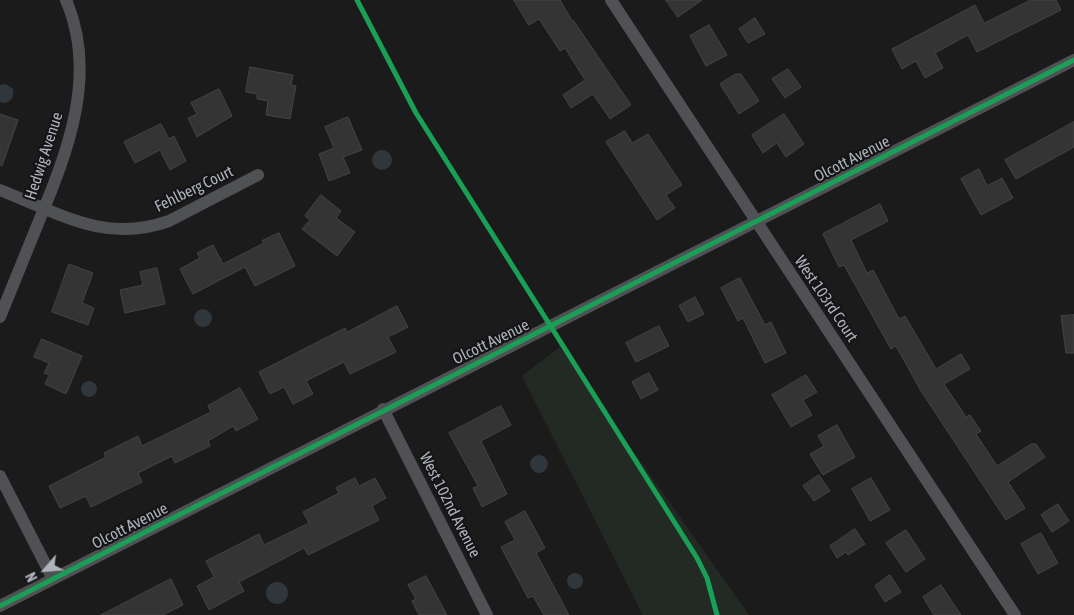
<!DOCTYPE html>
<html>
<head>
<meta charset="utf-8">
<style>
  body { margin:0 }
  #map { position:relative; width:1074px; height:615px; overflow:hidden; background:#1b1b1b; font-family:"Asap Condensed",sans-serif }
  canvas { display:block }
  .north { position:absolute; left:20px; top:545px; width:50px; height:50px; -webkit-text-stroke:4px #151517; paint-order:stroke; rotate:243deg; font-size:14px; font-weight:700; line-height:20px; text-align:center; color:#aeb2ba }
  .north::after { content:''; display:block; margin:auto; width:18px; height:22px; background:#aeb2ba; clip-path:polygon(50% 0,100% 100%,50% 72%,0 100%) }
</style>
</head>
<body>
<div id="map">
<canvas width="1074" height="615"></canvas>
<div class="north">N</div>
</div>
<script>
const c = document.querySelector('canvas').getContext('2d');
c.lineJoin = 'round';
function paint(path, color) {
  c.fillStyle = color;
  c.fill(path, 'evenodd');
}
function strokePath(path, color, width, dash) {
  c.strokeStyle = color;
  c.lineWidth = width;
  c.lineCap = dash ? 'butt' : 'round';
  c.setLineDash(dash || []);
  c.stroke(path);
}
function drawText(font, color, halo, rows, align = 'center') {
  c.font = font + ' "Asap Condensed",sans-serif';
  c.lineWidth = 4.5;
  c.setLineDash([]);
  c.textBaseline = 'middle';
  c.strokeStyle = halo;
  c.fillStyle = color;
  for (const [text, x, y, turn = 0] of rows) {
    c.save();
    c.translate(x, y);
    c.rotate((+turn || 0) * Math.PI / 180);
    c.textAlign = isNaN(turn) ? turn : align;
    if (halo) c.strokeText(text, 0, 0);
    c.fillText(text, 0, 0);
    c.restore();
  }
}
paint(new Path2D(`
  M560 347 749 615H643L522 376Z`), '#232a24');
paint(new Path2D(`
  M6 84 13 89C15 98 9 105 0 102V85Z
  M372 160a10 10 0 1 1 20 0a10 10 0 1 1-20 0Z
  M194 318a9 9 0 1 1 18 0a9 9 0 1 1-18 0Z
  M81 389a8 8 0 1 1 16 0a8 8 0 1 1-16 0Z
  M530 464a9 9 0 1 1 18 0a9 9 0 1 1-18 0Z
  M567 581a8 8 0 1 1 16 0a8 8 0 1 1-16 0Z
  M266 593a11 11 0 1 1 22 0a11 11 0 1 1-22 0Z`), '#2f363c');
const building = new Path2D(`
  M514 0H560L572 21 573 20 631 105 610 119 593 94 571 108 563 95 585 80 565 48 560 51 539 19 529 25Z
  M666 0H702L678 17Z
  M1031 0H1056L1061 10 977 52 968 35 935 53 943 68 925 78 916 61 902 69 892 49 975 5 984 23Z
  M755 18 765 34 748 43 739 29Z
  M709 25 727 55 706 66 690 36Z
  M250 67 293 75 291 85 296 86 290 119 266 115 268 101 257 99V94L246 92Z
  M788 69 801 87 785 98 772 79Z
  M736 74H741L759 101 739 114 720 84Z
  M219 89 232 116 197 137 188 118 197 114 191 103Z
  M0 114 18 120 2 166 0 165Z
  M784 114 804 144 786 157 777 143 763 153 752 135Z
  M348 117 362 150 343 157 350 173 329 181 319 154 334 148 325 127Z
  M1074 122V147L1016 179 1005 160Z
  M161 124 169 139 174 136 186 161 170 170 160 150 135 163 124 142Z
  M625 131 632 143 648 134 682 185 666 195 675 208 657 220 606 142Z
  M979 169 987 186 1002 178 1013 198 981 215 961 179Z
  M321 195 341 211 336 218 355 232 337 256 302 229 310 220 305 216Z
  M880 204 888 221 851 240 867 273 873 270 899 319 905 316 936 369 961 354 970 369 944 384 966 417 970 415 981 431 976 434 997 466 1031 444H1036L1045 457 1008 482 1025 508 1006 520 921 391 896 346 891 349 844 265 839 267 823 234Z
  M279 233 295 266 255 286 245 267 193 294 180 269 200 258 197 253 213 245 223 264 264 243 262 241Z
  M69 264 93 273 82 303 94 308 88 325 52 312Z
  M157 268 165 304 125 313 120 290 143 285 140 272Z
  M740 278 765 325 771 322 786 353 765 363 743 318 738 321 721 288Z
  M695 297 704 314 688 322 679 306Z
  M397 306 408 327 388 337 396 352 350 374 344 362 306 381 313 394 293 404 284 387 270 394 259 372 345 328 347 332Z
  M1074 315V353H1066L1061 316Z
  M659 326 669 346 636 362 626 343Z
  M42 339 82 356 66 394 45 384 49 375 44 373 49 363 34 357Z
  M649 373 658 390 641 399 632 382Z
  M806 375 817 392 803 400 812 415 791 427 772 395Z
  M240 388 258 419 236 431 233 426 208 441 210 446 175 463 172 456 138 473 142 482 91 507 86 496 60 508 49 486 106 457 104 453 138 436 142 446 211 412 208 406Z
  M501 406 511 425 481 441 507 494 482 507 473 488 478 486 449 433Z
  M837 425 855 457 823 475 810 454 824 446 818 436Z
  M819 475 830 491 814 501 803 486Z
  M355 478 359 486 375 478 386 498 372 506 379 520 308 555 304 548 239 582 244 591 209 610 197 586 214 577 206 561 259 534 264 545 309 523 303 512 339 493 336 488Z
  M871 478 890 510 870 521 852 489Z
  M1058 504 1069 521 1052 532 1041 515Z
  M525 511 545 548 536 553 569 615H544L533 596 528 598 501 547 515 540 505 522Z
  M855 529 865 544 848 555 846 552 837 558 830 546Z
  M906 530 925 559 906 572 886 543Z
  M1041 533 1058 563 1038 574 1021 544Z
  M890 575 901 592 885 602 875 586Z
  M426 576 447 615H419L412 601 416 599 408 585Z
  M171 579 183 605 163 615H101Z
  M941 585 961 615H934L923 597Z`);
paint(building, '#343435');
strokePath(building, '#444447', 1);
strokePath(new Path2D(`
  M611 0 1015 615
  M0 190C59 213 104 244 169 221L258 175
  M0 317C13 285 26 253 39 221 68 151 98 74 66 0
  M383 409 487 615
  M0 476 53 579
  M0 606C358 423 716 242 1074 60`), '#505154', 12);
strokePath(new Path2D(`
  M357 0 416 113 697 558 707 578 717 615
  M0 606C358 423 716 242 1074 60`), '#1a9f57', 5);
drawText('16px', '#aeb2ba', '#151517', [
  ["Hedwig Avenue",44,156,-72],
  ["Olcott Avenue",852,159,-27],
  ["Fehlberg Court",194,189,-26],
  ["West 103rd Court",826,299,56],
  ["Olcott Avenue",491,342,-26],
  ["West 102nd Avenue",450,505,63],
  ["Olcott Avenue",130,526,-27]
]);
</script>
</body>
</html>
